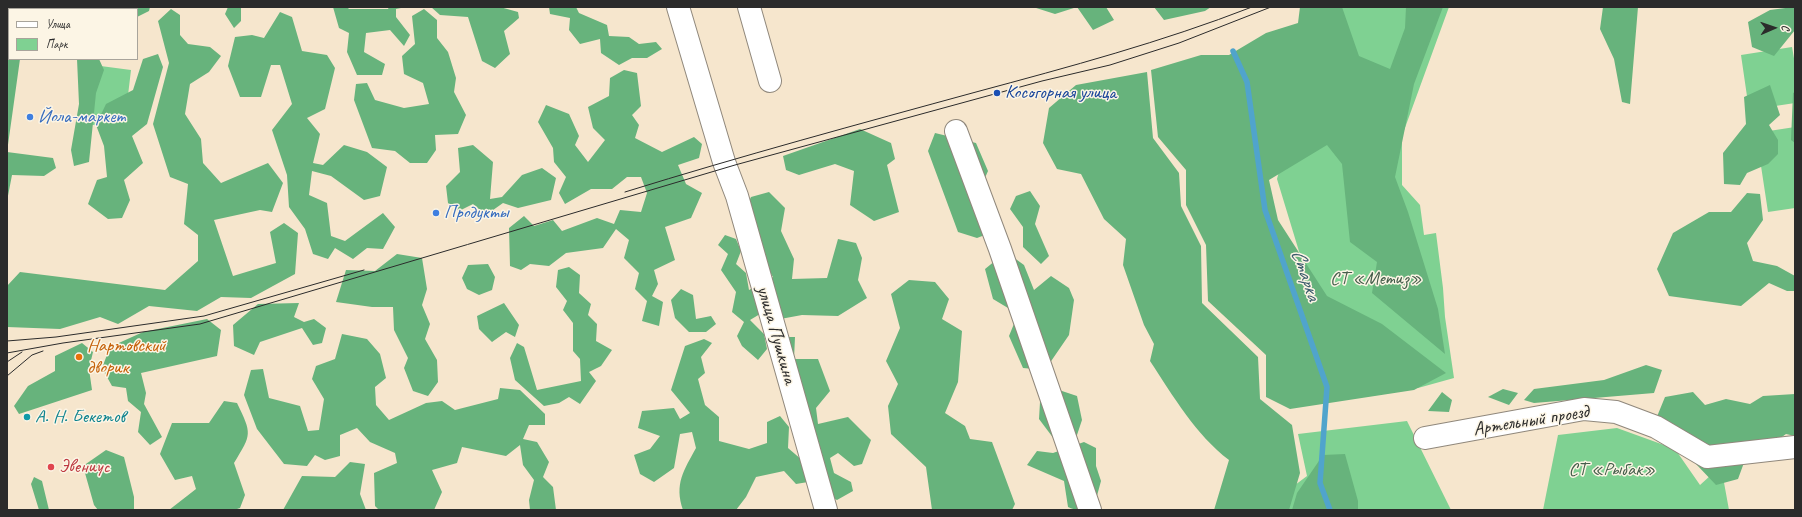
<!DOCTYPE html>
<html>
<head>
<meta charset="utf-8">
<style>
  body { margin:0 }
  #map { position:relative; width:1802px; height:517px; overflow:hidden; background:#f6e6cd; font-family:Caveat,sans-serif }
  canvas { display:block }
  .frame { position:absolute; inset:0; border:8px solid #2b2b2b; pointer-events:none }
  .legend { position:absolute; left:8px; top:8px; width:130px; height:52px; box-sizing:border-box; background:#fcf5e5; border:1px solid #a8a49b; margin:0; padding:5px 7px; list-style:none; font-size:12px; color:#2b2b2b }
  .legend li { display:flex; align-items:center; gap:8px; height:20px }
  .legend b { width:20px; border:1px solid #a8a49b }
  .north { position:absolute; left:1754px; top:8px; width:40px; height:40px; -webkit-text-stroke:3px #fcf5e5; paint-order:stroke; rotate:88deg; font-size:11px; font-weight:700; line-height:16px; text-align:center; color:#2b2b2b }
  .north::after { content:''; display:block; margin:auto; width:14px; height:18px; background:#2b2b2b; clip-path:polygon(50% 0,100% 100%,50% 72%,0 100%) }
</style>
</head>
<body>
<div id="map">
<canvas width="1802" height="517"></canvas>
<div class="frame"></div>
<ul class="legend">
<li><b style="height:5px;background:#fff"></b>Улица</li>
<li><b style="height:11px;background:#7fd192"></b>Парк</li>
</ul>
<div class="north">С</div>
</div>
<script>
const c = document.querySelector('canvas').getContext('2d');
c.lineJoin = 'round';
function paint(path, color) {
  c.fillStyle = color;
  c.fill(path, 'evenodd');
}
function strokePath(path, color, width, dash) {
  c.strokeStyle = color;
  c.lineWidth = width;
  c.lineCap = dash ? 'butt' : 'round';
  c.setLineDash(dash || []);
  c.stroke(path);
}
function drawText(font, color, halo, rows, align = 'center') {
  c.font = font + ' Caveat,sans-serif';
  c.lineWidth = 3;
  c.setLineDash([]);
  c.textBaseline = 'middle';
  c.strokeStyle = halo;
  c.fillStyle = color;
  for (const [text, x, y, turn = 0] of rows) {
    c.save();
    c.translate(x, y);
    c.rotate((+turn || 0) * Math.PI / 180);
    c.textAlign = isNaN(turn) ? turn : align;
    if (halo) c.strokeText(text, 0, 0);
    c.fillText(text, 0, 0);
    c.restore();
  }
}
paint(new Path2D(`
  M1340 7H1449L1402 136V185L1420 205 1424 235 1436 233 1443 288 1445 317 1454 378 1418 388 1322 327 1277 179 1302 80Z
  M1792 47 1795 64V103L1749 110 1741 55Z
  M93 65 131 70 124 129 86 124Z
  M1795 127V208L1768 212 1756 133Z
  M1407 421 1451 510H1267V506L1307 476 1298 434Z
  M1617 428 1675 449 1700 485 1721 466 1729 510H1543L1558 435Z`), '#7fd192');
paint(new Path2D(`
  M112 7H150L149 11 137 17V9H113Z
  M228 7H241V21L234 28 225 14Z
  M333 7H347L349 9H388L389 7H406L396 9V17L410 35 404 46 390 30 366 33 364 52 385 64 382 75H357L347 52 349 33 339 28Z
  M431 7H500L518 12 519 18 504 31 510 54 495 68 482 61 468 17 440 15Z
  M549 7H576L579 13 607 25 609 36 629 37 639 44 656 42 662 49 647 58H632L619 65 601 53 600 39 580 44 569 30 570 18 550 14Z
  M1033 7H1106L1114 20 1093 30 1077 7 1055 14Z
  M1154 7H1211L1205 11 1164 20Z
  M1300 7H1342L1359 56 1390 69 1405 28 1406 7H1443L1414 84 1395 177 1408 212 1438 309 1445 354 1372 293 1377 262 1350 242 1342 164 1327 145 1269 180 1278 220 1327 296 1382 324 1446 373 1414 390 1290 409 1266 397V355L1208 301 1206 245 1186 205V170L1158 137 1151 70 1201 55H1229L1266 33 1298 23Z
  M1603 7H1638L1630 104 1622 102 1614 59 1600 29Z
  M1793 7H1795V30L1774 56 1752 47 1748 22 1770 10Z
  M171 9 180 15V35L188 44 210 47 221 56 209 72 190 84 185 114 201 139 203 163 221 183 268 163 283 183 272 212 260 210 214 220 233 276 276 263 270 232 284 223 298 233 295 274 251 298 221 297 197 311 149 306 118 324 100 317 60 329 7 327V286L20 272 165 290 198 261V235L184 224 188 184 170 177 153 124 169 63 158 21Z
  M424 9 437 20V38L448 52 456 78 454 92 466 115 458 134 435 135 436 150 427 163H410L395 151 372 148 354 100 356 84 367 83 375 100 404 108 429 104 423 83 404 74 402 56 415 44 412 16Z
  M280 12 292 17 302 51 327 55 335 68 325 109 307 118 320 134 313 163 323 165 344 145 367 152 387 167 380 196 364 200 331 176 312 171 309 195 327 203 331 236 345 241 383 213 395 227 383 249 367 248 353 259 335 248 328 259 313 254 305 229 289 207 287 175 272 130 292 104 280 65H271L261 97H240L228 66 235 37 252 35 264 38Z
  M7 31 9 32V59H20L7 152 53 158 56 168 44 176 12 175 7 201Z
  M158 54 163 67 147 124 132 136 143 163 124 180 130 200 122 218 108 219 88 204 97 180 107 177 104 146 96 125 106 104 133 90 143 59Z
  M77 59H99L104 70 96 93 89 162 74 166 71 150 79 104Z
  M624 70 637 73 641 106 632 115 639 125 635 138 662 152 694 137 702 144 699 158 678 165 686 184 702 193 691 218 665 227 675 260 654 270 658 284 652 296 663 302 659 326 642 321 647 301 635 289 639 273 624 258 629 240 616 229 603 248 566 253 549 266 530 264 521 270 510 266 509 228 524 216 534 226 553 220 562 231 597 218 614 224 620 210 641 212 647 193 641 177H627L612 189H591L565 204 559 193 566 177 554 162 553 148 538 122 546 105 569 114 579 136 575 145 588 162 605 140 593 128 588 107 609 96 610 78Z
  M1147 72 1153 138 1179 173 1181 206 1201 246 1202 303 1258 357 1260 399 1292 425 1300 473 1289 510H1214L1229 460C1196 435 1173 396 1150 361L1154 344 1144 325 1123 265 1126 239 1104 219 1081 174 1057 169 1043 143 1049 108 1076 85Z
  M1770 85 1780 115 1769 125 1778 140V154L1768 164 1747 173 1740 185 1724 184 1723 153 1746 124 1744 97Z
  M1795 92V143L1791 140 1793 93Z
  M860 129 891 143 895 159 887 165 899 212 874 221 850 205 854 171 835 164 799 175 786 170 783 156Z
  M935 133 976 143 988 171 977 196 990 233 977 238 958 232 928 151Z
  M473 145 493 162 490 199 502 197 522 175 542 168 556 178 551 200 518 208 503 203 486 215 473 204 459 211 448 203 446 186 460 172 458 148Z
  M1030 191 1040 206 1035 224 1049 256 1041 264 1023 247V227L1010 209 1016 196Z
  M769 192 785 208 781 231 794 259 792 279 827 278 838 239 856 243 862 258 858 280 867 298 838 316 802 315 775 320 760 314 750 320 764 334 767 349 758 360 742 346 737 336 744 322 732 312 736 292 721 270 728 254 718 245 725 235 736 239 741 251 736 264 746 273 749 290 773 277 754 247 759 232 744 211 751 197Z
  M1747 193 1760 194 1763 220 1747 243 1753 261 1777 266 1795 276V291H1787L1769 283 1741 306 1669 296 1657 269 1673 233 1709 212H1731Z
  M1006 252 1024 265 1034 290 1051 276 1069 288 1074 300 1069 335 1045 370 1023 368 1009 336 1018 314 993 299 985 269Z
  M397 254 422 258 427 289 422 305 430 324 425 339 437 360 438 382 428 396 413 391 404 368 408 358 394 330 393 307H372L336 302 346 270 375 271Z
  M488 264 495 277 492 290 479 295 467 289 462 278 468 265Z
  M569 267 580 275 579 293 591 304 588 315 597 324 596 341 612 350 601 366 589 372 596 381 580 404 569 397 559 403 544 406 515 380 510 358 517 343 524 347 537 390 581 381 580 359 573 351V323L563 310 567 301 556 287 558 270Z
  M909 280 935 282 949 299 942 319 962 331 958 382 945 413 965 426 970 439 992 442 1015 504 1012 510H932L926 467 891 434 888 406 898 384 886 361 900 328 891 294Z
  M681 289 693 295 696 319 711 316 716 324 706 332H689L675 318 671 300Z
  M299 303 294 317 304 322 314 319 326 328 322 343 313 345 302 328 260 342 254 355 234 346 233 325 258 304Z
  M504 303 519 325 515 337 506 332 492 342 479 329 477 316Z
  M207 319 221 330 217 356 141 373 146 393 144 404 162 437 150 445 138 432 141 412 128 401 126 388 112 386 102 368 110 347 143 332Z
  M342 334 367 339 380 354 386 378 375 387 376 405 389 420 426 403 442 401 455 410 498 399 500 388 520 390 545 414V425H529L523 439 537 442 549 462 543 477 553 487 556 510H530L529 500 534 480 523 465 520 445 506 456 462 447 457 463 432 470 442 492 434 510H379L375 506 374 473 397 463 395 453 370 442 357 428 340 435V456L325 460 315 455 307 466 284 464 257 429 244 395 251 370 263 369 269 398 300 406 308 431 319 430 324 399 312 379 316 366 335 359Z
  M779 337H795L794 359H818L830 391 816 408 818 424 848 417 871 440 862 464 854 466 838 453 830 458 834 473 851 482 853 491 837 500 824 494Z
  M704 339 712 343 701 357 705 373 698 379 705 405 719 417V441L749 449 767 443V422L780 416 789 427 788 448 809 466 808 482 796 484 784 471 756 477 746 497 736 510H683C674 484 684 470 696 448L692 432 680 434 674 468 654 482 640 474 634 455 650 449 660 436 638 428 642 411 674 408 680 419 690 413 671 390 685 346Z
  M82 343 93 352 89 369 92 390 19 414 14 406 28 386 55 371V356Z
  M1646 365 1662 370 1654 393 1534 403 1524 400 1534 389 1604 380Z
  M1503 389 1518 393 1509 405 1488 397Z
  M1059 390 1077 396 1082 420 1077 435 1054 439 1039 419 1040 402Z
  M1442 392 1452 400 1449 412 1428 411Z
  M1693 392 1705 405 1726 399 1750 404 1763 396 1795 394V436L1786 434 1772 444 1749 449 1738 479 1716 485 1696 464 1695 444 1656 419 1665 397Z
  M224 401 237 403C252 434 252 434 234 463L245 495 240 508 234 510H169L196 489 192 476 175 480 160 454 172 423H209Z
  M1084 442 1096 448V466L1101 481 1095 503C1085 509 1079 512 1068 507L1064 481 1027 465 1037 451 1053 453Z
  M106 450 124 457 134 497V510H98L94 505 83 466Z
  M1345 454 1358 501V510H1292L1297 493 1323 455Z
  M350 462 365 464 360 494 366 510H283L302 476 335 477Z
  M34 477 42 481 49 510H39L31 484Z`), '#67b37c');
strokePath(new Path2D(`
  M1233 51 1247 82 1265 210 1327 387 1320 483 1330 510`), '#50a4cc', 5.5);
const minor = new Path2D(`
  M678 7 724 162 737 196 826 510
  M749 7 770 81
  M956 131 1000 249 1090 510
  M1425 438 1584 409 1616 412 1656 427 1707 457 1795 447`);
strokePath(minor, '#90887c', 24);
strokePath(minor, '#fff', 22);
strokePath(new Path2D(`
  M625 192C741 156 859 124 976 92 1069 67 1162 42 1252 7
  M7 341 56 337 204 316 364 270
  M7 353 63 343 200 324 735 165 1042 81 1110 65 1179 43 1271 7
  M7 362 22 352
  M7 376 32 355 43 351`), '#2b2b2b', 1);
for (const [x, y, r, color] of [
  [997,93,4,"#1a4fb4"],
  [30,117,4,"#3f7fe0"],
  [436,213,4,"#3f7fe0"],
  [79,357,4,"#e8710a"],
  [27,417,4,"#0f9aa8"],
  [51,467,4,"#e0444e"]
]) {
  const dot = new Path2D();
  dot.arc(x, y, r, 0, 2 * Math.PI);
  c.fillStyle = color;
  c.fill(dot);
  strokePath(dot, '#fcf5e5', 1.5);
}
drawText('19px', '#164399', '#fcf5e5', [
  ["Косогорная улица",1005,93]
], 'left');
drawText('19px', '#366cbe', '#fcf5e5', [
  ["Йола-маркет",38,117],
  ["Продукты",444,213]
], 'left');
drawText('19px', '#445d4a', '#fcf5e5', [
  ["СТ «Метиз»",1376,279],
  ["СТ «Рыбак»",1612,470]
]);
drawText('19px', '#2b2b2b', '#fcf5e5', [
  ["улица Пушкина",776,335,74],
  ["Артельный проезд",1531,421,-9]
]);
drawText('19px', '#c56008', '#fcf5e5', [
  ["Нартовский",87,346],
  ["дворик",87,368]
], 'left');
drawText('19px', '#0d838f', '#fcf5e5', [
  ["А. Н. Бекетов",35,417]
], 'left');
drawText('19px', '#be3a42', '#fcf5e5', [
  ["Эвениус",59,467]
], 'left');
drawText('italic 20px', '#3a5b6b', '#fcf5e5', [
  ["Старка",1305,275,71]
]);
</script>
</body>
</html>
